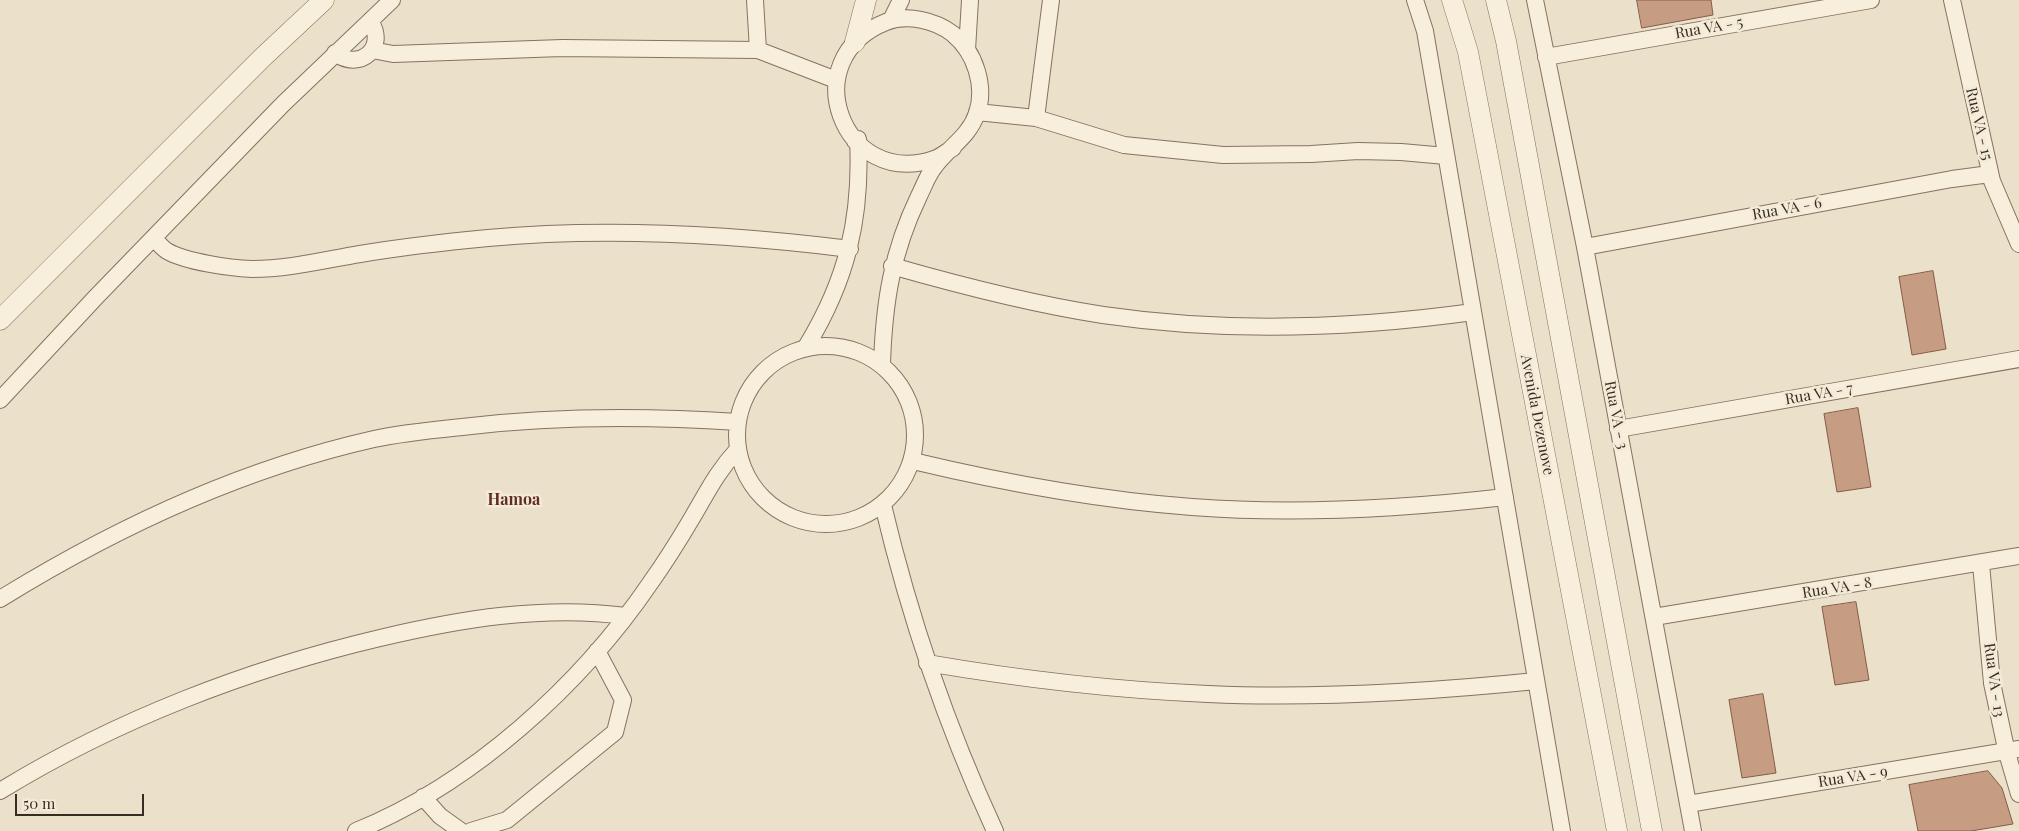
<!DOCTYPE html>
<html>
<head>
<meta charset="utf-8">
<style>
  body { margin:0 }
  #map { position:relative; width:2019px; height:831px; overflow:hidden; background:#ebe0c9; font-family:"Playfair Display",serif }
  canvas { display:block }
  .scale { position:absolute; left:15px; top:794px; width:129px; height:22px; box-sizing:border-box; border:2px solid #382b21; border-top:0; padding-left:6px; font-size:15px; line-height:18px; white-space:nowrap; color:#382b21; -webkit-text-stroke:4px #f3ead8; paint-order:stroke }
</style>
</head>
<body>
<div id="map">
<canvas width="2019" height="831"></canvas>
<div class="scale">50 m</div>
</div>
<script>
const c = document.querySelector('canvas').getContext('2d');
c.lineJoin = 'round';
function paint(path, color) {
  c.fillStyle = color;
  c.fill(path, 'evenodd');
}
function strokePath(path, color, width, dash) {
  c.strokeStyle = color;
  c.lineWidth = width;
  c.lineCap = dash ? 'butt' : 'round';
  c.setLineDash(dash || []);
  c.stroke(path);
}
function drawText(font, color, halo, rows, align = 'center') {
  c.font = font + ' "Playfair Display",serif';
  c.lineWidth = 5;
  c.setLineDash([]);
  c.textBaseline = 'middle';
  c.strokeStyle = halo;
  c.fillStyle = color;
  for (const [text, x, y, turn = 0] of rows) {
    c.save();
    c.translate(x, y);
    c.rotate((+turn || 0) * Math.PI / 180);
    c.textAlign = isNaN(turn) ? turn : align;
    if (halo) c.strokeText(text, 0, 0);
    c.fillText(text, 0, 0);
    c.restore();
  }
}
const building = new Path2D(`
  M1637 0H1711L1713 15 1642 28Z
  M1933 271 1946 349 1912 355 1899 277Z
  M1858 408 1871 487 1837 492 1824 414Z
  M1856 602 1869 680 1835 685 1822 607Z
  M1763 694 1776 773 1742 778 1729 700Z
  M1988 771 2002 788 2013 824 1971 831H1918L1909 785Z`);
paint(building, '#c69c82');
strokePath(building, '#845c47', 1);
const minor = new Path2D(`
  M755 0 758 50
  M1415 0 1425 31 1562 831
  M1535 0 1585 247 1693 831
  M1952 0 1992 181 2019 244
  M891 20 901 0
  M372 50 393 54 562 48 758 50 836 80
  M967 50 970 0
  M335 53C360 72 388 47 370 21
  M1546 57 1871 0
  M977 112 1036 118 1124 145 1223 155 1311 154 1358 151 1401 152 1446 156
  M1036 118 1051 0
  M153 238C158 242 162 248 167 251 186 262 230 268 252 269 289 269 324 260 360 254 402 247 445 242 488 238 609 227 729 234 850 249
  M1585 247 1952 179 1990 174
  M892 266C962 286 1031 304 1103 315 1226 333 1350 329 1473 312
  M737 435a89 89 0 1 1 178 0a89 89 0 1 1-178 0Z
  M806 347C847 280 862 218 858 139L855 141
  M882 364C884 302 892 252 919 196 924 186 928 174 935 166 949 147 969 137 977 113 986 86 975 52 953 34 935 20 907 14 886 22 793 59 843 190 934 159 941 157 947 151 953 148
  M0 400 96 297 283 104 392 0
  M1618 429 2019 359
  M913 461C1005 483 1097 500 1192 507 1297 515 1401 509 1505 497
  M883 505C910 619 946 725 995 831
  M1981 564 1992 683 2007 753 2019 794
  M0 599C115 528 241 469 374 439 402 433 433 430 462 427 554 416 645 416 738 422
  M1654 617 2019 556
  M927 663C1020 679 1114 690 1208 694 1318 699 1427 692 1536 681
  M0 791C116 720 248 669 380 638 460 619 544 605 626 616
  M423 797 440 816 461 831
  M1688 804 2019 749
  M356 831C472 784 581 685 651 582 666 561 679 540 692 518 708 491 716 473 738 449
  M471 831 507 820 615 732 623 700 597 651`);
const tertiary = new Path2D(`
  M1452 0 1468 52 1617 831
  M1496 0 1506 41 1652 831
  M855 42 866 0
  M0 320 263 57 324 0`);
strokePath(minor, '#87725f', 18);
strokePath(tertiary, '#87725f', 21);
strokePath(minor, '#f7eedc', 16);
strokePath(tertiary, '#f7eedc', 20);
drawText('15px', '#382b21', '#f3ead8', [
  ["Rua VA - 5",1709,28,-10],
  ["Rua VA - 15",1979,124,77],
  ["Rua VA - 6",1787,209,-10],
  ["Rua VA - 7",1819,394,-10],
  ["Avenida Dezenove",1537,415,79],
  ["Rua VA - 3",1616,415,79],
  ["Rua VA - 8",1837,588,-9],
  ["Rua VA - 13",1994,680,82],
  ["Rua VA - 9",1853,777,-9]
]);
drawText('bold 16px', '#622e24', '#f3ead8', [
  ["Hamoa",514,500]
]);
</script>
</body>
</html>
